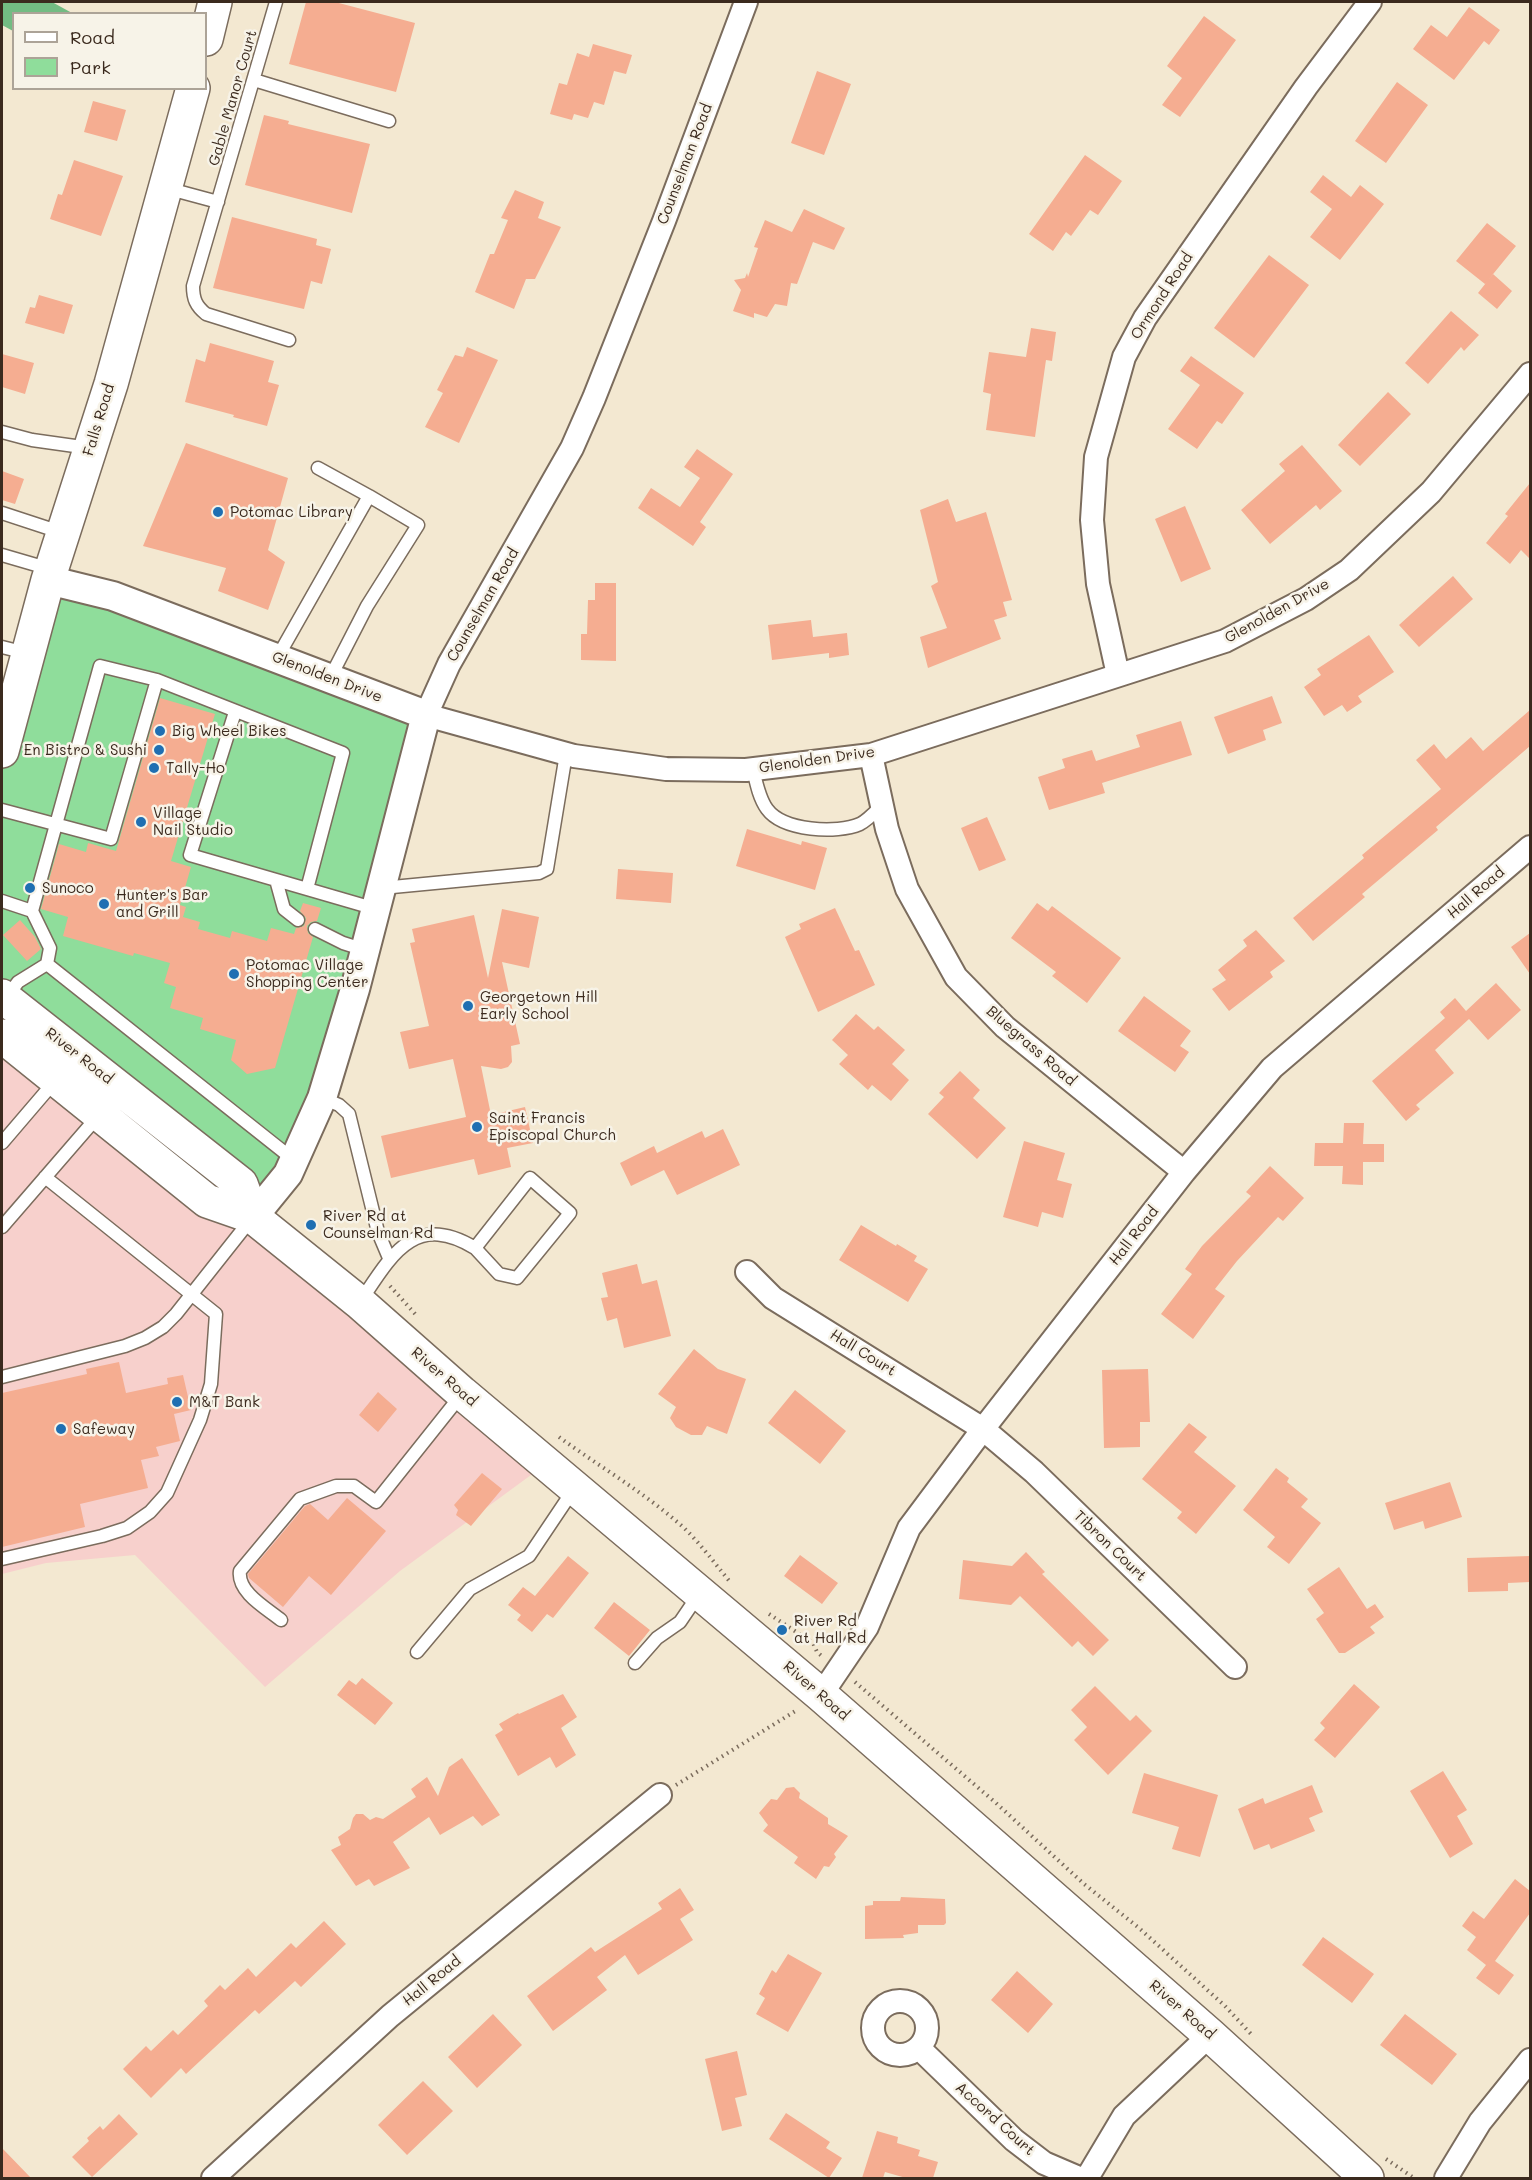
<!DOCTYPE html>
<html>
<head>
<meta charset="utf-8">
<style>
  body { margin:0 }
  #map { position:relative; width:1532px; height:2180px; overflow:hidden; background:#f3e8d1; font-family:Mali,sans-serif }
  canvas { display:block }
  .frame { position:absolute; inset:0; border:3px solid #3b2a1e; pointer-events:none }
  .legend { position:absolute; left:12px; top:12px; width:195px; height:78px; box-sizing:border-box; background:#f7f3e8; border:2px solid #aca397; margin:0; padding:8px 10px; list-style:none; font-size:18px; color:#3b2a1e }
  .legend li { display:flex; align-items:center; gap:12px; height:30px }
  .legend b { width:30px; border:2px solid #aca397 }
</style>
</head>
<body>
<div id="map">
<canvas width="1532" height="2180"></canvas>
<div class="frame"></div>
<ul class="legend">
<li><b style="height:8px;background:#fff"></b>Road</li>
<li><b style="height:16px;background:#8fdd9b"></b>Park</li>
</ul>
</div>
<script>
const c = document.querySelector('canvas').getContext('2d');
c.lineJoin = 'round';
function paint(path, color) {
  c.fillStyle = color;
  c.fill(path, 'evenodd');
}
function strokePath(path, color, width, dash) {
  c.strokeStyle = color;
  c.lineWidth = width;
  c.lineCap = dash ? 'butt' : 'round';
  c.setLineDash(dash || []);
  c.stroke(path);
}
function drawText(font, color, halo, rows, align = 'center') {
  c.font = font + ' Mali,sans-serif';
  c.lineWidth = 5;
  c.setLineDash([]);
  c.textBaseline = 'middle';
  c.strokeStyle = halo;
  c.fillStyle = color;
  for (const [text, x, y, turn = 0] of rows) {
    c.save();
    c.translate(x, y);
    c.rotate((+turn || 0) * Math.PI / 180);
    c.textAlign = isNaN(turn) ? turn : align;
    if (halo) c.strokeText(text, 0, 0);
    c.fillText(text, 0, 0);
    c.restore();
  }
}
paint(new Path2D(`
  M2 1016 546 1464 400 1571 265 1687 135 1555 46 1563 2 1574Z`), '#f7d0cc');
paint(new Path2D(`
  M48 580 426 715 322 1098 253 1217 2 1016V751Z`), '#8fdd9b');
paint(new Path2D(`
  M2 2H52L72 13 14 14 13 31 2 25Z`), '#73bc83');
paint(new Path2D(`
  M306 2H335L415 23 396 92 289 64Z
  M1469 7 1500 30 1489 45 1484 41 1454 80 1413 49 1431 25 1447 37Z
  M1204 16 1236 40 1180 117 1162 105 1182 78 1167 66Z
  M593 44 632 55 626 74 614 71 604 105 594 102 588 118 574 114 572 120 550 114 559 83 567 85 577 53 589 57Z
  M817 71 851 84 824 155 791 143Z
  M1397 82 1428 105 1386 163 1355 141Z
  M93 101 126 110 117 141 84 132Z
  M264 115 289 121 288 124 370 144 352 213 245 185Z
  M1085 155 1122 181 1098 215 1090 210 1071 236 1066 232 1053 251 1029 234Z
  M74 160 123 176 101 236 50 219 58 194 62 195Z
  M1323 175 1351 197 1360 185 1384 204 1340 260 1310 237 1332 209 1310 192Z
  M515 190 544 202 538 218 561 227 535 279H526L514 309 475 292 490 254H494L508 220 501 218Z
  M804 209 845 228 834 250 813 242 797 284 791 283 787 306 775 304 767 317 754 313V318L733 311 741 290 734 280 745 278 747 273 748 277 758 248 754 247 765 220 792 232Z
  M232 217 317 239 316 245 331 249 322 284 311 281 304 309 213 288Z
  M1487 223 1516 246 1485 284 1456 261Z
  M1269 255 1309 285 1254 358 1214 328Z
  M1493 274 1512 291 1497 309 1478 293Z
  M39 295 73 305 64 334 25 323 30 307 35 308Z
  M1451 311 1479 335 1464 351 1461 347 1428 384 1405 363Z
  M1031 328 1056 332 1052 361 1046 360 1035 437 986 430 991 394 983 392 989 352 1026 357Z
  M210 343 274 361 268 382 279 385 267 426 233 417 234 415 185 402 196 359 205 362Z
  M467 347 498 360 459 443 425 427 443 393 437 390 455 355 463 357Z
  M2 354 34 363 25 394 2 387Z
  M1191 356 1244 393 1222 424 1217 421 1197 449 1168 429 1200 385 1180 371Z
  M1388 392 1411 414 1360 466 1338 445Z
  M186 443 288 478 268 550 285 562 268 610 218 591 226 568 143 546Z
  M1302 445 1342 491 1320 510 1316 505 1270 544 1241 510 1285 471 1279 464Z
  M697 449 733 474 700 522 706 527 693 546 638 508 651 488 680 507 700 478 684 467Z
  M2 471 24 479 15 504 2 500Z
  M1530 483V559L1521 550 1510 564 1486 543 1508 516 1505 514Z
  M948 499 956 522 986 512 1012 600 1003 602 1007 616 994 620 1001 639 928 668 920 637 947 628 931 586 938 582 920 510Z
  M1185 506 1211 569 1181 582 1155 519Z
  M1453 576 1473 599 1419 647 1399 625Z
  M595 583H616V661L581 660V634H587L588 600H595Z
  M811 620 813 637 847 633 849 655 829 658V653L772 660 768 625Z
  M1369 635 1394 672 1358 696 1362 702 1347 712 1342 705 1324 716 1304 687 1321 675 1317 669Z
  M1272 696 1282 723 1263 730 1266 740 1228 754 1214 717Z
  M160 698 215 714 171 861 191 867 180 905 186 907 183 917 200 922 198 929 230 938 232 931 267 941 271 928 294 934 296 928 304 926 306 918 300 911 303 903 321 908 317 921 311 922 307 926 308 933 313 937 275 1068 247 1074 231 1060 236 1040 200 1029 203 1018 170 1008 176 987 164 983 170 963 134 953 133 956 63 936 68 917 41 909 59 844 86 852 88 843 116 851Z
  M1530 710V746L1436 827 1438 830 1362 894 1365 897 1313 941 1293 918 1364 858 1362 855 1441 789 1416 760 1434 744 1446 759 1471 737 1483 751Z
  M1181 721 1192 755 1102 783 1105 793 1049 810 1038 777 1065 768 1062 759 1092 750 1096 761 1140 747 1136 735Z
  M987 817 1006 860 979 871 961 828Z
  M747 829 801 845 802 841 827 848 815 890 736 866Z
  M618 869 673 873 671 903 616 899Z
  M1037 903 1048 911 1052 906 1121 958 1087 1003 1052 976 1056 972 1011 938Z
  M835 908 855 951 859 950 875 985 818 1012 785 937 801 929 799 924Z
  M502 909 539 917 529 968 502 962 520 1044 511 1046 512 1062 508 1067 501 1069 481 1066 491 1115 525 1107 533 1143 507 1148 511 1167 478 1175 474 1159 391 1178 381 1136 466 1117 453 1059 409 1069 400 1032 429 1026 410 943 415 942 412 929 474 915 488 978Z
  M20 920 35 937 41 949 27 961 3 935Z
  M1256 930 1285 961 1270 972 1273 977 1229 1011 1212 989 1226 980 1218 970 1247 946 1243 940Z
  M1530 933V974L1511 947Z
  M1496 983 1521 1010 1488 1040 1469 1019 1435 1050 1454 1073 1416 1105 1420 1109 1406 1121 1372 1081 1445 1018 1440 1012 1455 998 1466 1011Z
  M1144 996 1191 1031 1180 1046 1189 1052 1175 1072 1118 1031Z
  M856 1014 874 1030 878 1026 905 1050 892 1064 909 1080 891 1101 872 1085 868 1090 839 1064 848 1055 832 1040Z
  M960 1071 980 1090 973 1098 1006 1128 977 1159 928 1114 944 1097 939 1093Z
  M1344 1123H1364L1363 1144H1384V1162H1363V1185L1342 1184 1343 1166H1314L1315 1143H1343Z
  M723 1129 740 1165 677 1195 664 1170 631 1186 620 1163 654 1146 657 1153 702 1131 705 1138Z
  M1024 1141 1065 1153 1057 1180 1072 1184 1063 1218 1042 1212 1038 1227 1003 1217Z
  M1270 1166 1304 1198 1283 1221 1278 1217 1237 1261 1215 1289 1225 1296 1193 1339 1161 1314 1192 1274 1185 1269 1202 1246 1251 1196 1246 1192Z
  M861 1225 896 1246 897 1244 917 1256 914 1261 928 1269 908 1302 839 1260Z
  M637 1264 642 1284 657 1280 671 1336 624 1348 617 1318 607 1321 601 1298 608 1297 602 1273Z
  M694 1349 718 1369 746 1379 727 1434 707 1426 702 1435H691L676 1427 670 1418 676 1407 658 1394Z
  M119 1362 126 1393 168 1384 167 1378 183 1375 191 1410 174 1414 180 1441 156 1447 159 1456 141 1460 148 1488 80 1504 85 1527 2 1547V1393L87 1374 86 1369Z
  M1148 1369 1150 1422H1140V1447L1104 1448 1102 1370Z
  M795 1390 846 1431 820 1464 768 1423Z
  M378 1392 397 1409 378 1432 359 1415Z
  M1189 1423 1207 1437 1194 1452 1236 1486 1196 1534 1177 1518 1182 1512 1142 1479Z
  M1276 1468 1289 1478 1287 1482 1308 1499 1301 1507 1321 1523 1289 1564 1267 1547 1275 1537 1243 1510Z
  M482 1473 502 1489 471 1526 456 1515 458 1510 454 1505Z
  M1450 1482 1462 1517 1425 1529 1423 1521 1394 1530 1385 1503Z
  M347 1498 386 1531 331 1595 309 1576 283 1607 249 1578 248 1574 305 1506 310 1504 328 1520Z
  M1026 1552 1045 1572 1042 1574 1109 1640 1093 1656 1078 1641 1072 1647 1020 1596 1011 1605 959 1599 963 1560 1012 1566Z
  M800 1555 838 1583 822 1604 784 1576Z
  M568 1556 589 1573 553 1618 547 1614 532 1632 517 1620 521 1615 508 1605 523 1587 535 1596Z
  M1530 1556V1582L1508 1583V1591L1468 1592 1467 1558Z
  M1339 1567 1367 1609 1375 1604 1384 1617 1370 1627 1375 1633 1345 1653H1339L1316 1619 1324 1613 1307 1589Z
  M614 1602 650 1630 629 1656 594 1628Z
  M362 1678 393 1703 375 1725 337 1695 349 1680 356 1685Z
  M1354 1684 1380 1707 1335 1758 1314 1740 1325 1728 1320 1723Z
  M1095 1686 1130 1721 1136 1715 1152 1731 1108 1775 1074 1740 1087 1727 1071 1710Z
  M563 1694 577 1717 561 1728 576 1755 556 1768 550 1757 518 1776 495 1735 503 1730 499 1724 518 1713 519 1714Z
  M462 1758 500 1815 482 1826 473 1816 440 1835 429 1817 393 1842 410 1868 374 1886 369 1879 356 1886 331 1850 341 1845 338 1837 350 1829 353 1818 356 1814H363L370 1820 376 1817 383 1819 416 1797 411 1789 427 1777 438 1796 449 1767Z
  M1443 1771 1467 1810 1457 1816 1473 1844 1450 1858 1410 1791Z
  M1144 1773 1218 1795 1200 1857 1172 1849 1179 1827 1132 1813Z
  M1312 1785 1323 1812 1309 1818 1315 1831 1271 1849 1269 1844 1254 1850 1238 1809 1263 1798 1265 1804Z
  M794 1787 800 1793 799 1798 828 1818V1824L848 1836 834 1854 836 1857 829 1867 824 1866 816 1879 794 1863 798 1857 763 1831 768 1825 759 1813 771 1799 777 1800 786 1788Z
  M1515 1879 1530 1891V1913L1495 1961 1514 1975 1499 1995 1476 1978 1486 1965 1467 1950 1476 1937 1462 1926 1473 1911 1484 1919Z
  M680 1888 694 1910 680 1919 693 1940 638 1975 625 1955 597 1977 607 1990 553 2031 527 1996 591 1947 595 1952 662 1909 658 1903Z
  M901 1897 945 1899 946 1923 944 1925H918V1933L903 1935 904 1938 865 1939V1906L873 1905V1901H900Z
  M324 1921 346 1944 301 1987 295 1981 259 2014 255 2010 186 2074 181 2068 151 2098 123 2069 146 2046 151 2051 173 2030 178 2035 208 2006 204 2001 220 1985 225 1990 248 1968 256 1977 291 1943 296 1948Z
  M1323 1937 1374 1974 1352 2003 1302 1965Z
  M788 1954 822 1973 788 2032 756 2014 765 1998 759 1994 772 1970 776 1973Z
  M1017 1971 1053 2004 1028 2033 991 2000Z
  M493 2014 522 2045 477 2088 448 2057Z
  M1405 2014 1457 2054 1432 2085 1380 2045Z
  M737 2051 747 2095 735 2098 742 2126 722 2131 705 2059Z
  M423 2081 453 2111 407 2155 378 2125Z
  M786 2113 830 2142 826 2148 842 2158 829 2178 769 2139Z
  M119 2114 138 2134 92 2177 72 2157 89 2141 87 2138 100 2126 103 2130Z
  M877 2131 898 2137 897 2143 920 2150 918 2156 938 2162 933 2178H906L885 2172 883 2178H862Z
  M2 2148 31 2178H2Z`), '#f5ad91');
const service = new Path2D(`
  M276 2 193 286C193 299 196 306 206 314L289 340
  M254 80 389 121
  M166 188 218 202
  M2 432 32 440 89 448
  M318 468 369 496
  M2 513 63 533
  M2 555 50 569
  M2 647 26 653
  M277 658 369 496 418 525 367 606 330 678
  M157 680 343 753 307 889
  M235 712 190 855 376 909
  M753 769C756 782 759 798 767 809 783 831 837 834 860 824 868 820 876 811 882 805
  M2 810 111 839 157 680 100 666 32 911 2 901
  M276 880 284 909 298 920
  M382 888 539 873 547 869 566 754
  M32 911 50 948 47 964
  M315 929 343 943 365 950
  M6 998 18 982 47 964 294 1160
  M322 1098 339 1105 349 1114 378 1232 389 1258
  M2 1143 55 1081
  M530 1178 570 1213 517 1278 499 1274 475 1248Z
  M2 1227 99 1115
  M360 1302C391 1256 414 1211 475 1248
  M2 1377 125 1346 145 1338 163 1327 176 1314 252 1218
  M2 1559 102 1536 127 1528 150 1512 167 1493 200 1420 211 1384 216 1314 45 1177
  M281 1620C266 1608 237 1592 240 1571L300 1499 336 1486H354L376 1502 462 1394
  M417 1652 470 1589 529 1556 574 1489
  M635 1663 657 1638 680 1622 699 1594`);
const minor = new Path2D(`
  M746 2 664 221 594 398 572 448 449 664 426 715 574 756 666 769 746 770 871 755 1225 641 1306 599 1349 570 1431 492 1530 374
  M1118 675 1098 584 1092 520 1096 457 1124 357 1145 318 1306 87 1370 2
  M871 755 887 829 907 889 956 977 1005 1027 1184 1172
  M747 1272 773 1298 983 1429 1034 1472 1235 1667
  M821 1695 867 1627 909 1528 983 1429 1184 1172 1272 1068 1530 847
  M873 2028a27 27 0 1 1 54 0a27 27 0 1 1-54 0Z
  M919 2048 1014 2140 1044 2163 1079 2178
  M213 2178 390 2016 660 1795
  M1087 2178 1124 2116 1210 2035
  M1446 2178 1480 2122 1530 2060`);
const tertiary = new Path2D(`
  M48 580 113 596 426 715 355 989 322 1098 288 1174 253 1217`);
const primary = new Path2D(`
  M206 39 215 2
  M2 751 48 580 111 384 193 88
  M2 996 241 1184 253 1217
  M2 1036 207 1201 253 1217 360 1303 462 1393 821 1695 1210 2035 1367 2178`);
strokePath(service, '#7b6c5d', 15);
strokePath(minor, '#7b6c5d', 26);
strokePath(tertiary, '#7b6c5d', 32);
strokePath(primary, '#7b6c5d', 36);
strokePath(new Path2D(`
  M390 1286 417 1316
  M559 1437C600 1467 645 1493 683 1527 701 1544 715 1564 731 1583
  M769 1614 813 1643 817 1652 823 1657
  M855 1682 996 1803 1084 1884 1139 1928 1225 2006 1251 2034
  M676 1785 797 1710
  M1386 2159 1414 2178`), '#7b6c5d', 4, [1.5, 4.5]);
strokePath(service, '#fff', 12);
strokePath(minor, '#fff', 22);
strokePath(tertiary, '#fff', 28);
strokePath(primary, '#fff', 33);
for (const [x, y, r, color] of [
  [218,512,6,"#1f6fb2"],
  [160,731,6,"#1f6fb2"],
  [159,750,6,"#1f6fb2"],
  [154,768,6,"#1f6fb2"],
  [141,822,6,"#1f6fb2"],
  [30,888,6,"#1f6fb2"],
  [104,904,6,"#1f6fb2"],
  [234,974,6,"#1f6fb2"],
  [468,1006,6,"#1f6fb2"],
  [477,1127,6,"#1f6fb2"],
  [311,1225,6,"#1f6fb2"],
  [177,1402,6,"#1f6fb2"],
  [61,1429,6,"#1f6fb2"],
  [782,1630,6,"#1f6fb2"]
]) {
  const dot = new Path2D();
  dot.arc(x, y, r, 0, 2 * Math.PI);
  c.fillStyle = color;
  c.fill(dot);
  strokePath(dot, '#f7f3e8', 2);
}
drawText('15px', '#3b2a1e', '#f7f3e8', [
  ["Gable Manor Court",233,98,-74],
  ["Counselman Road",685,164,-69],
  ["Ormond Road",1162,296,-57],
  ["Falls Road",99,420,-73],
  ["Counselman Road",483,605,-60],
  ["Glenolden Drive",1277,611,-29],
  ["Glenolden Drive",327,677,21],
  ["Glenolden Drive",817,760,-8],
  ["Hall Road",1476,893,-41],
  ["Bluegrass Road",1031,1046,41],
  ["River Road",79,1056,38],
  ["Hall Road",1134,1236,-52],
  ["Hall Court",863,1353,32],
  ["River Road",444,1377,41],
  ["Tibron Court",1110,1546,44],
  ["River Road",816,1691,41],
  ["Hall Road",432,1981,-39],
  ["River Road",1182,2010,41],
  ["Accord Court",995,2119,42]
]);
drawText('15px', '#3b2a1e', '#f7f3e8', [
  ["Potomac Library",230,512],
  ["Big Wheel Bikes",172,731],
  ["En Bistro & Sushi",147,750,"right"],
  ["Tally-Ho",166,768],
  ["Village",153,813],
  ["Nail Studio",153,830],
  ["Sunoco",42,888],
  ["Hunter's Bar",116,895],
  ["and Grill",116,912],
  ["Potomac Village",246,965],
  ["Shopping Center",246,982],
  ["Georgetown Hill",480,997],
  ["Early School",480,1014],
  ["Saint Francis",489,1118],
  ["Episcopal Church",489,1135],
  ["River Rd at",323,1216],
  ["Counselman Rd",323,1233],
  ["M&T Bank",189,1402],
  ["Safeway",73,1429],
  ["River Rd",794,1621],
  ["at Hall Rd",794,1638]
], 'left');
</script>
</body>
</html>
